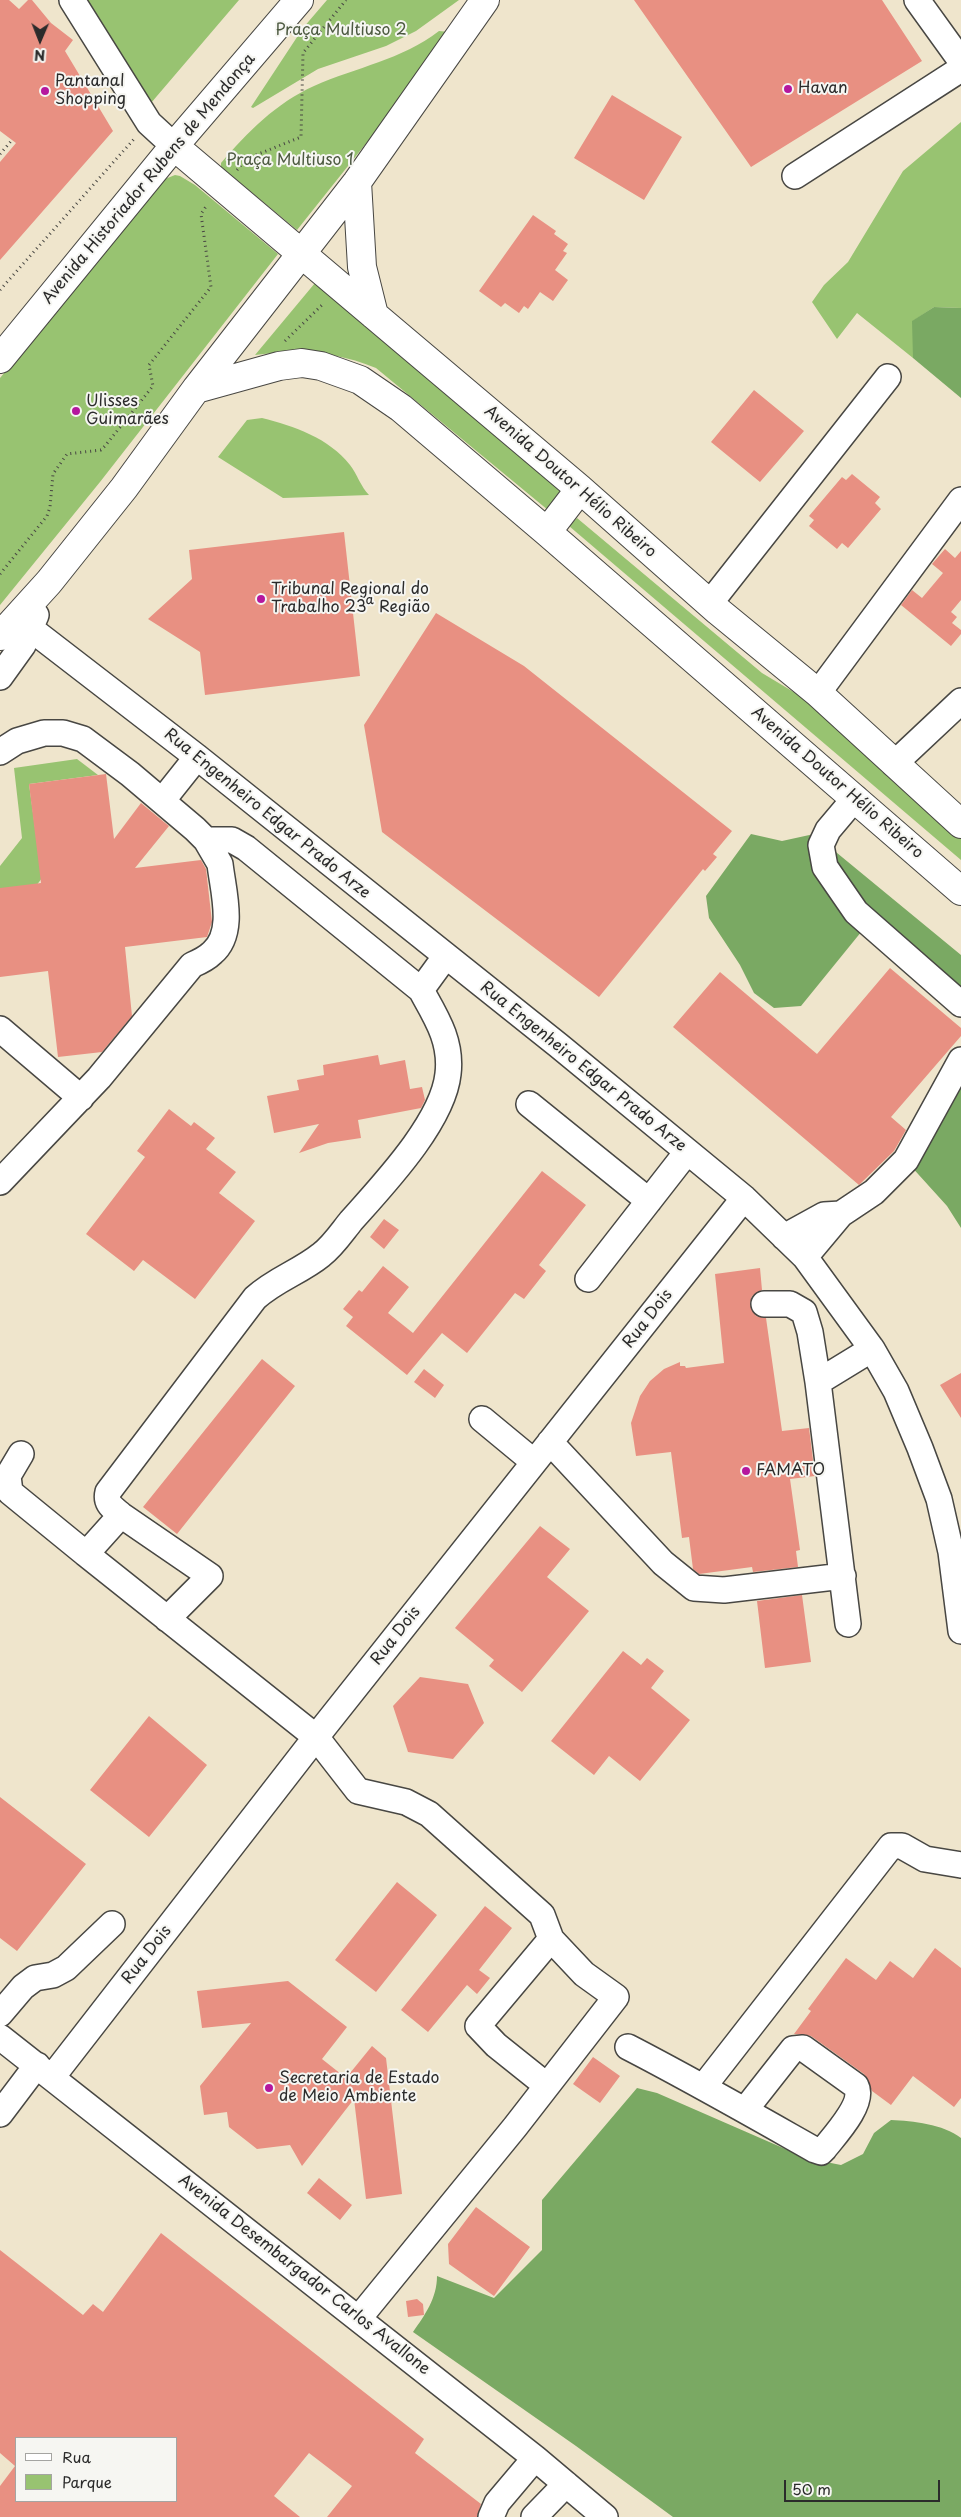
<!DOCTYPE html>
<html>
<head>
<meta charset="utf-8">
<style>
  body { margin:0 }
  #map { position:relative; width:961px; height:2517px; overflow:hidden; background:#efe5cc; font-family:"Playpen Sans",sans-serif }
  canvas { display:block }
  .legend { position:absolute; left:15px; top:2437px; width:162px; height:65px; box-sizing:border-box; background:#f6f6f2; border:1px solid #a5a5a2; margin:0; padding:6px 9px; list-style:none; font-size:15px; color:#2b2b2b }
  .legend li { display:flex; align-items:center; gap:10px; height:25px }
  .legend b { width:25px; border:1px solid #a5a5a2 }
  .north { position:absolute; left:15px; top:15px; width:50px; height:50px; -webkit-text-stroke:4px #f6f6f2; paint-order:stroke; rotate:181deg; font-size:14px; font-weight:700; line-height:20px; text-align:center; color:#2b2b2b }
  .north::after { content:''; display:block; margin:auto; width:18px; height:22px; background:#2b2b2b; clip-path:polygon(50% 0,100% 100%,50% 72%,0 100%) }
  .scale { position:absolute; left:784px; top:2480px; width:156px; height:22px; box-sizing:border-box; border:2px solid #2b2b2b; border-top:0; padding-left:6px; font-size:15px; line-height:18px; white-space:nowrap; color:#2b2b2b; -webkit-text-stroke:4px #f6f6f2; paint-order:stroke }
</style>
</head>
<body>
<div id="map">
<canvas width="961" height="2517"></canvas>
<ul class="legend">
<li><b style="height:6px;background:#fff"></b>Rua</li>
<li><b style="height:14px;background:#98c371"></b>Parque</li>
</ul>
<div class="north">N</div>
<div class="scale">50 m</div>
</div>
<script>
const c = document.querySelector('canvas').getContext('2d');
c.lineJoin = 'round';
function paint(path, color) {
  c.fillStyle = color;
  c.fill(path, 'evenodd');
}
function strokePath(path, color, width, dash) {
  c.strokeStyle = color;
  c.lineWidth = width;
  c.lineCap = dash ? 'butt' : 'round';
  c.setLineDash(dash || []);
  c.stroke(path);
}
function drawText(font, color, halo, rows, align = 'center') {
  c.font = font + ' "Playpen Sans",sans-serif';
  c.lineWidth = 4;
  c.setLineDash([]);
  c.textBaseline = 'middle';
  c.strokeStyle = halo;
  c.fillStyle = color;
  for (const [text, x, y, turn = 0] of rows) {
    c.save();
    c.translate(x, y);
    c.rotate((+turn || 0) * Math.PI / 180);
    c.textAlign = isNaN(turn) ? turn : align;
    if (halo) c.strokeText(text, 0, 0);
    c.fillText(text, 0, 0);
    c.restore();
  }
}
paint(new Path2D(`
  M85 0H239L151 103Z
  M327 0H459L416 31 386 46 318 69 253 108 251 107 303 28Z
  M439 31 449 32 395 107 297 230 221 167V163C248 132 276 103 314 86 357 67 401 60 439 31Z
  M961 122V308L934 307 913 321V358L857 313 837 339 812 302 824 285 848 262 903 171Z
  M175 175 180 176 195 185 278 254 100 482 0 605V378L165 179Z
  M315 283 341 300 568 498 554 515 376 368C333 351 301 350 255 355Z
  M262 418C294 426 329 438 350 465 357 474 361 487 369 495L283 498 218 457 247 420Z
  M577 518 762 673 807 700 961 835V860L569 526Z
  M77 759 98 775 29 784 42 878 33 890 0 888V866L22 838 14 768Z`), '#98c371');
paint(new Path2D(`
  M934 307 961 308V398L913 358 912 321Z
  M751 834 782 841 814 834 961 955V1006L866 926 801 1006 774 1008 754 993 740 965 709 918 706 896Z
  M961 1086V1228L947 1206 909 1164Z
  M637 2088 657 2093 806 2158 841 2165 863 2154 874 2133 891 2120C913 2121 943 2124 961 2138V2517H673L576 2446 413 2332C425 2315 437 2298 437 2276L494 2298 542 2250V2200Z`), '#7aa963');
paint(new Path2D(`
  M0 0H9L19 9 28 0H32L51 23 73 40 65 51 113 131 0 260V162L16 143 0 131Z
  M634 0H882L922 61 751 167Z
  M612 95 682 137 644 200 574 158Z
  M533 215 556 231 554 234 568 244 563 251 567 253 555 270 568 280 553 301 540 292 528 309 524 306 519 313 505 303 501 307 479 291Z
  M754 390 804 431 760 482 711 442Z
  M852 474 880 497 875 503 881 509 848 548 842 543 837 549 809 526 814 520 809 516 842 477 846 480Z
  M344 532 360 676 205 695 200 652 148 619 192 579 189 550Z
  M945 549 955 558 961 551V600L951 612 957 617 952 623 961 630V634L951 646 901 605 912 590 922 598 943 573 932 564Z
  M436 613 524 666 732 831 713 854 717 857 705 871 703 869 599 997 382 832 364 725Z
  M106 774 114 839 141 803 164 822 169 826 135 868 201 860 206 869 212 922 207 937 125 947 132 1016 102 1052 58 1057 48 971 0 977V888L41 883 29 784Z
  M890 968 961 1028V1036L891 1117 906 1130 894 1151 859 1185 673 1027 720 972 817 1054Z
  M378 1055 380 1065 405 1060 410 1089 422 1087 425 1100 421 1108 358 1120 361 1138 328 1143 299 1153 319 1124 274 1133 267 1096 299 1090 297 1080 324 1075 323 1065Z
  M169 1109 191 1126 194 1122 215 1138 206 1149 236 1172 219 1193 255 1221 195 1299 143 1260 134 1271 86 1234 145 1157 137 1151Z
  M542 1171 586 1205 539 1265 546 1271 524 1299 515 1293 467 1353 442 1333 407 1375 346 1326 353 1317 343 1309 359 1290 362 1292 383 1266 409 1287 388 1313 413 1333Z
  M384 1219 399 1230 384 1249 370 1237Z
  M760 1268 762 1290 752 1296 750 1304 756 1316 766 1318 782 1431 809 1428 815 1476 790 1479 800 1550 796 1551 798 1567 753 1572 752 1567 699 1574 693 1569 689 1537 682 1538 671 1452 636 1456 631 1423 640 1396 650 1381 664 1369 680 1362V1366H685L686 1368 724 1363 715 1274Z
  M262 1359 295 1386 177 1534 143 1507Z
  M424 1369 444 1385 435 1398 414 1382Z
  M961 1373V1418L940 1385Z
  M540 1526 570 1549 547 1577 589 1611 522 1692 489 1666 494 1660 455 1628Z
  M802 1595 811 1662 765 1668 757 1601Z
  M623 1651 641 1665 647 1658 664 1671 651 1688 690 1720 640 1781 609 1756 594 1775 551 1741Z
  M420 1677 468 1684 484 1723 453 1759 408 1752 393 1706Z
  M149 1716 207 1765 149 1837 90 1790Z
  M0 1797 86 1864 17 1951 0 1938Z
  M397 1882 437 1915 376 1992 335 1960Z
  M485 1906 512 1928 479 1970 490 1978 477 1994 467 1985 428 2032 401 2010Z
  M935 1948 961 1968V2098L954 2107 913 2076 891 2105 872 2091 864 2074 811 2036 794 2034 811 2011 808 2009 846 1958 876 1980 890 1961 913 1978Z
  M288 1981 347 2027 322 2059 346 2078 372 2046 386 2058 402 2194 366 2199 354 2099 302 2166 290 2145 257 2149 229 2127 227 2112 204 2115 200 2086 251 2023 202 2028 197 1991Z
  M593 2057 620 2076 600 2103 573 2084Z
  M319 2178 352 2205 340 2220 307 2193Z
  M476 2207 530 2247 494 2296 449 2264 448 2244Z
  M161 2233 424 2439 415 2453 481 2504 477 2517H327L352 2486 309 2453 274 2496 300 2517H0V2486L15 2466 0 2453V2250L83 2315 93 2304 103 2312ZM16 2438H176V2501H16Z
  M417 2299 423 2304 424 2315 408 2317 406 2301Z`), '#e89082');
const minor = new Path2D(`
  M72 0 149 123 174 146
  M917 0 961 61
  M795 176 961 69
  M710 603 888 377
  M31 629 197 757 558 1045 744 1198 805 1257 872 1349 896 1391 920 1448 939 1499 951 1552 961 1631
  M0 677 23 645 36 615
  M818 693 961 500
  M0 752 17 741 44 733H63L83 739 130 774 195 829 206 840 220 864C223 891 236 933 212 953 207 958 199 962 192 965L99 1078 0 1182
  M894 764 961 701
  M855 798 828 830 821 845 825 867 856 912 961 1004
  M162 801 197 757
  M206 840H232L246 848 421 990
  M0 1029 81 1098
  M529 1104 649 1201
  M841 1214 874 1192 906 1160 961 1060
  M784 1237 824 1215 841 1214 805 1257
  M588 1279 687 1152
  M764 1304H790L804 1312 810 1332 818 1382
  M482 1419 534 1462
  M550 1442 663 1563 694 1588 724 1590 843 1576
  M21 1454 8 1476 10 1492 86 1554
  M121 1515 86 1554 316 1737 358 1791 406 1802 429 1814 542 1915 551 1939 584 1974 616 1997 515 2127 359 2318
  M167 1619 210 1576 121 1515C113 1508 105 1504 108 1492L255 1298C276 1279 300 1272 321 1255 333 1246 342 1232 351 1221 383 1185 443 1122 448 1074 452 1041 436 1017 421 990L445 957
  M848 1624 818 1382 872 1349
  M0 2014 23 1987 35 1978 53 1975 66 1968 112 1924
  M0 2037 535 2458 605 2517
  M628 2047C692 2080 753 2115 815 2150L821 2152 824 2149C835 2135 865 2103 856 2086L803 2048 793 2049 745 2110
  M53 2076 316 1737 744 1198
  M546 2085 496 2045 478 2026 551 1939
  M704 2086 891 1846H902L925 1859 961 1865
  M0 2114 37 2065
  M491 2517 497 2503 535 2458
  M534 2517 566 2484`);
const major = new Path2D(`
  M174 146 580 489 718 611 818 693 961 824
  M357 182 362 267 374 315
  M0 359 174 146 299 0
  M196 389 279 366 302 363 321 366 360 380 401 408 547 532 961 891
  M547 532 580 489
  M0 636 49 582 124 488 196 389 357 182 485 0`);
strokePath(minor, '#484743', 28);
strokePath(major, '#484743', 30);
strokePath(new Path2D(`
  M0 154 12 140
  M237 170 246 159 301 137 303 53 346 0
  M0 290 134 139
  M285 341 324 303
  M0 574 47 516 50 507 53 474 67 454 101 450 105 446 153 386 149 365 211 287 201 214 207 205`), '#484743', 3, [1, 4]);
strokePath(minor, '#fff', 25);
strokePath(major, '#fff', 28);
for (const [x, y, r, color] of [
  [788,89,5,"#b5179e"],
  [45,91,5,"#b5179e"],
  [76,411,5,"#b5179e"],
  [261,599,5,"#b5179e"],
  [746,1471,5,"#b5179e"],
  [269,2088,5,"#b5179e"]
]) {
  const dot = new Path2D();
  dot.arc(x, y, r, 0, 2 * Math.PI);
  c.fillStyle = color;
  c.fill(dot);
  strokePath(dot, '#f6f6f2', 2);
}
drawText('16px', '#4c5940', '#f6f6f2', [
  ["Praça Multiuso 2",341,31],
  ["Praça Multiuso 1",290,161]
]);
drawText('16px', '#2b2b2b', '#f6f6f2', [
  ["Pantanal",55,82],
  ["Shopping",55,100],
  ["Havan",798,89],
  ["Ulisses",86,402],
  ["Guimarães",86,420],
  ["Tribunal Regional do",271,590],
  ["Trabalho 23ª Região",271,608],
  ["FAMATO",756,1471],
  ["Secretaria de Estado",279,2079],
  ["de Meio Ambiente",279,2097]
], 'left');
drawText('16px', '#2b2b2b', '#f6f6f2', [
  ["Avenida Historiador Rubens de Mendonça",149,179,-50],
  ["Avenida Doutor Hélio Ribeiro",570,482,41],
  ["Avenida Doutor Hélio Ribeiro",837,783,41],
  ["Rua Engenheiro Edgar Prado Arze",267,814,39],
  ["Rua Engenheiro Edgar Prado Arze",583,1067,39],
  ["Rua Dois",648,1319,-52],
  ["Rua Dois",396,1636,-52],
  ["Rua Dois",147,1955,-52],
  ["Avenida Desembargador Carlos Avallone",304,2275,38]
]);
</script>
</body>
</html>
